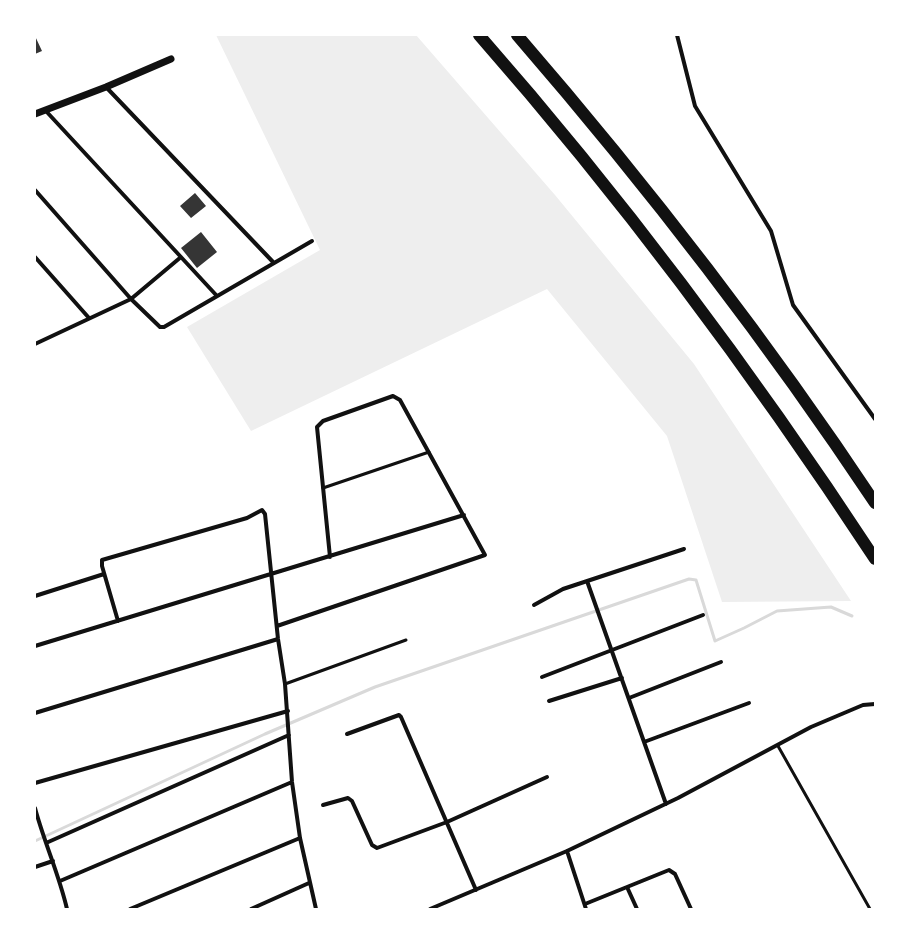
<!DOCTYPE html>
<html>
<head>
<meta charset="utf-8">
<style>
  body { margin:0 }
  #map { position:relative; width:910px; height:944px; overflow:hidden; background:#fff; font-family:"DejaVu Sans",sans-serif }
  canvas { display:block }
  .frame { position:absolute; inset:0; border:36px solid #fff; pointer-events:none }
</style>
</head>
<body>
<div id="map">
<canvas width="910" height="944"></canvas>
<div class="frame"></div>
</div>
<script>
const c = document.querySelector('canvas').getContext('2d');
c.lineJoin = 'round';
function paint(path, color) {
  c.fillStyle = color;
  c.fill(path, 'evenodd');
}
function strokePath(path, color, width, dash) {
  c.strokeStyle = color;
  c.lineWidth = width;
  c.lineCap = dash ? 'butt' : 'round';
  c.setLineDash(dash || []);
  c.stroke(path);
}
paint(new Path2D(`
  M216 35H416L555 195 694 364 851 601 722 602 667 436 547 289 251 431 187 327 320 250Z`), '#eee');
strokePath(new Path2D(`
  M35 841 265 734 375 687 689 579 696 580 715 641 744 628 777 611 831 607 852 616`), '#d9d9d9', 3);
paint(new Path2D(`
  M35 36 42 51 35 54Z
  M195 193 206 206 191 218 180 206Z
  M201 232 217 252 197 268 181 248Z`), '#353535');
strokePath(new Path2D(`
  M323 488 429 452
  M285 684 406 640
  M778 746 870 909`), '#111', 3);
strokePath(new Path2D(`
  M677 35 695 106 771 231 793 305 875 419
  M106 87 274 263
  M45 110 217 296
  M35 190 131 299 35 344
  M35 257 89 318
  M181 257 131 299 160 327H164L312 241
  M587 581 666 804
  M35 596 104 574
  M534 605 563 589 684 549
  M118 621 102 566V560L247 518 262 510 265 514 278 639 285 684 292 782 300 838 316 909
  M277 626 485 555 400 400 393 396 323 421 317 427 330 557
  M35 646 464 515
  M542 677 703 615
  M629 698 721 662
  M549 701 622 678
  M35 713 278 639
  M347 734 399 715 401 717 476 890
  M644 742 749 703
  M35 783 288 711
  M323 805 348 798 352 801 372 845 377 848 447 822 547 777
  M35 808C44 842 59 874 67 909
  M46 843 289 735
  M567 851 586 909
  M35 867 53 861
  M60 881 292 782
  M627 887 637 909
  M585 904 669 870 675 874 691 909
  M130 909 300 838
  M251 909 309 883
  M430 909 567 851 678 798 811 727 863 705 875 704`), '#111', 4);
strokePath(new Path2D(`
  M35 114 106 87 171 59`), '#111', 7);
strokePath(new Path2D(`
  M479 35C624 200 755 376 875 559
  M517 35C646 184 766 339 875 503`), '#111', 12);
</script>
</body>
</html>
